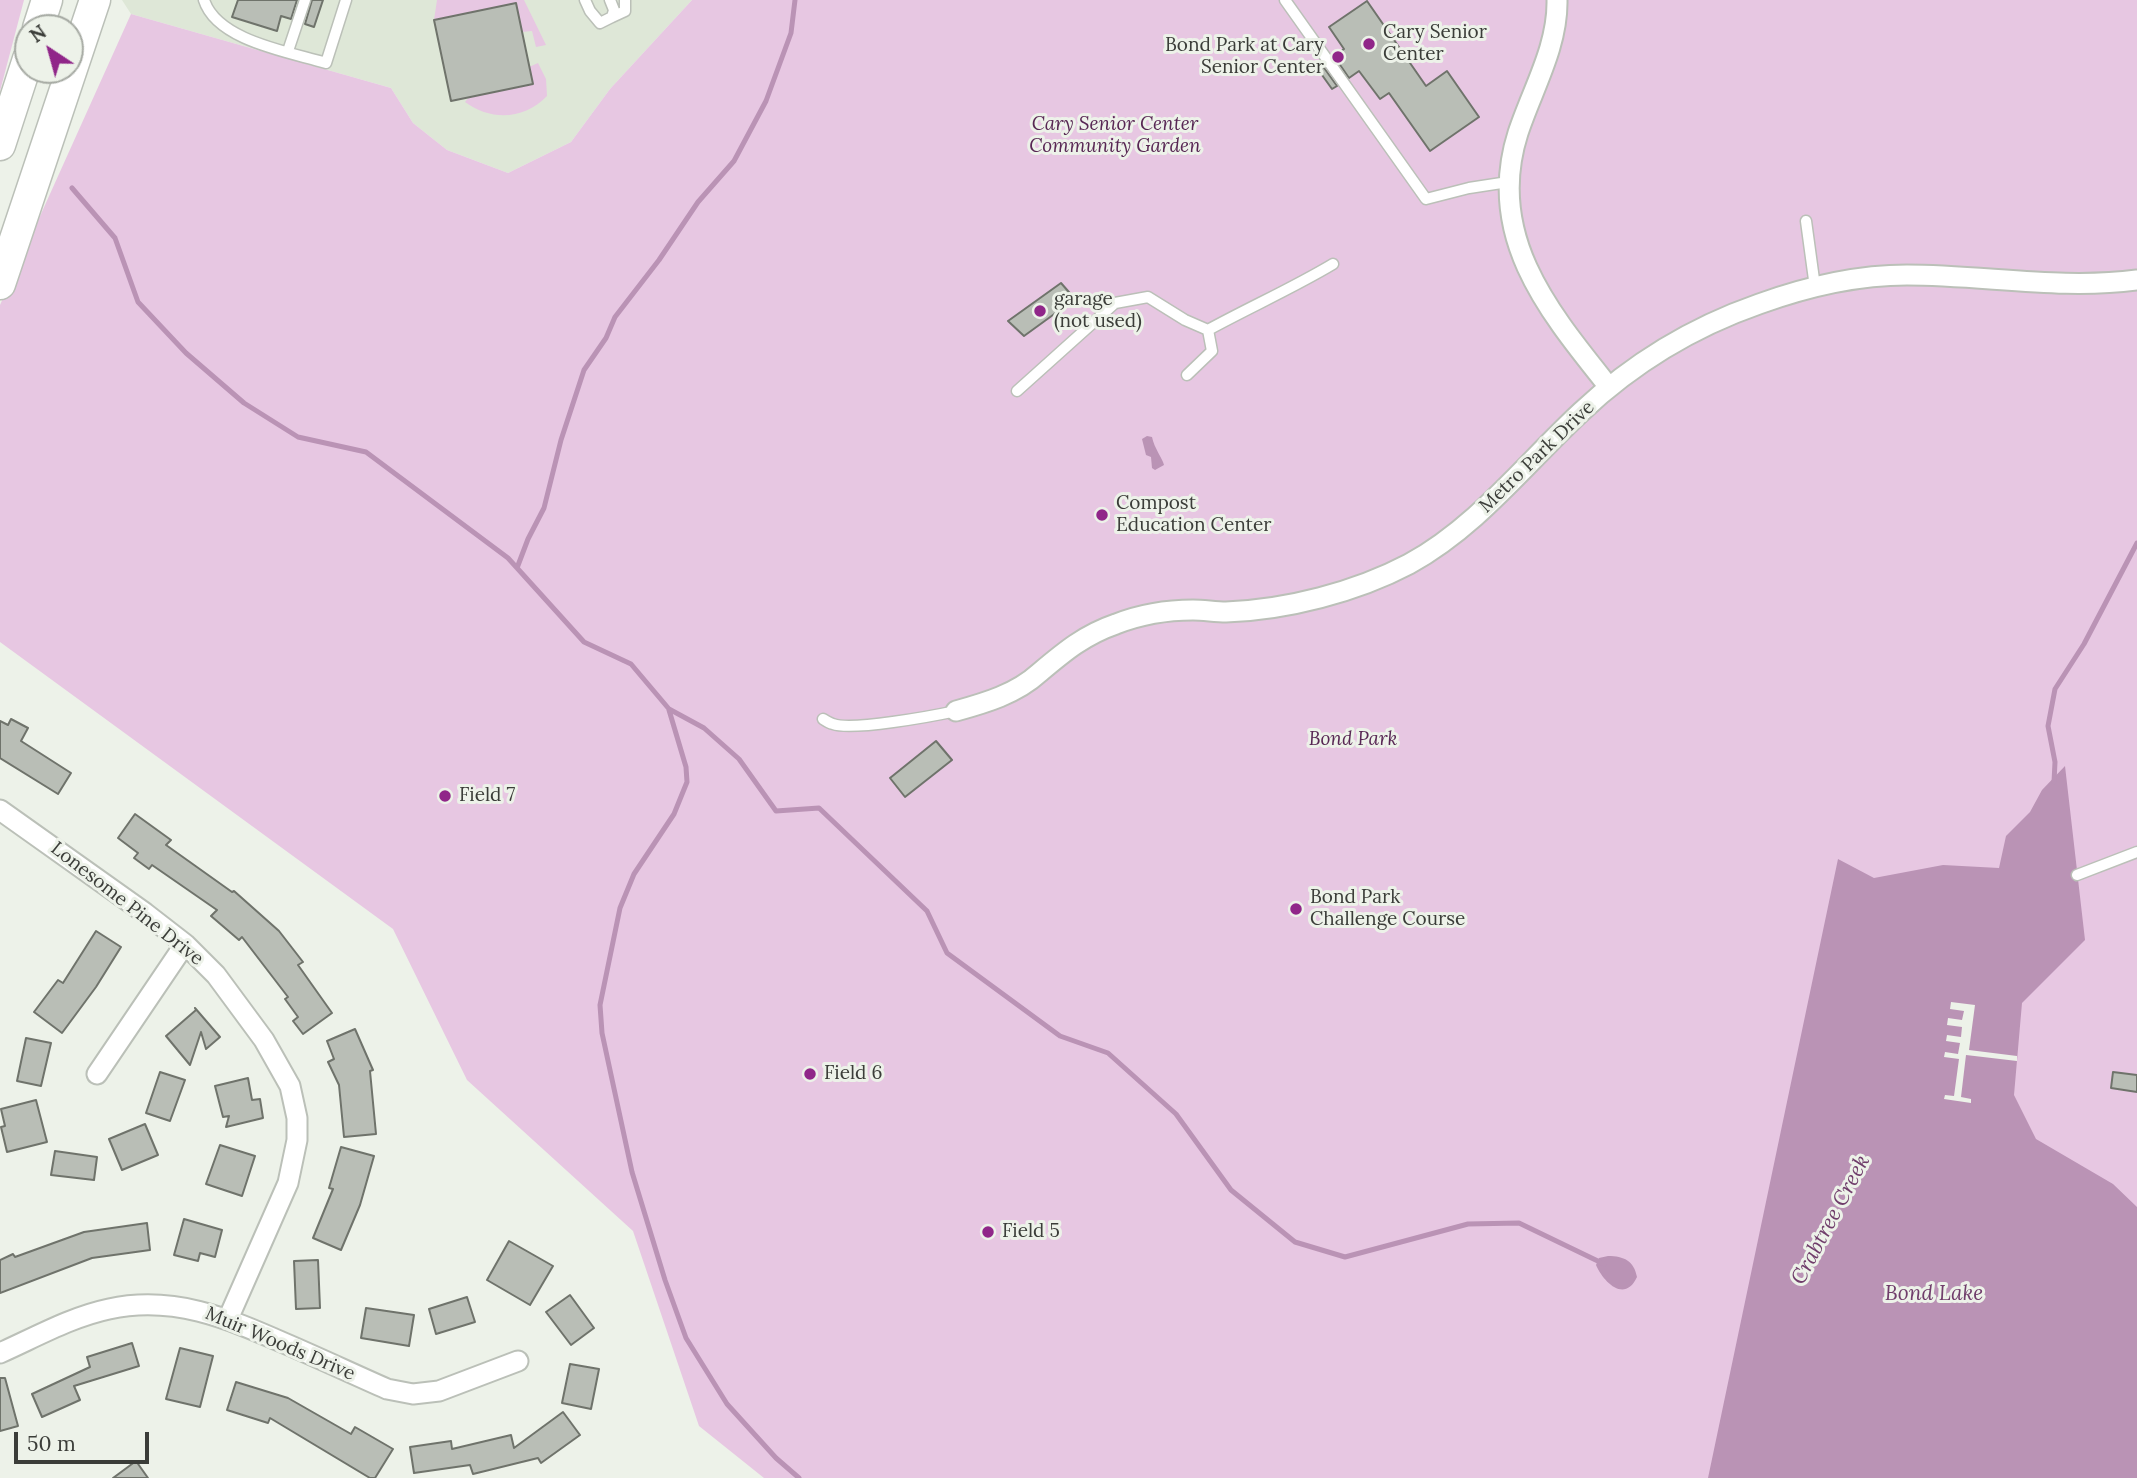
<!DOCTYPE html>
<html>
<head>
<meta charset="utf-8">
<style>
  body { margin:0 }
  #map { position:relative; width:2137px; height:1478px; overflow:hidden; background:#edf2e9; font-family:Lora,serif }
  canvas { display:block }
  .north { position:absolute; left:14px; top:14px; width:70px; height:70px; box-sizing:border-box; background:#edf2e9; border:2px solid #a6aaa3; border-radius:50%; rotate:324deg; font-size:19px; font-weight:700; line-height:28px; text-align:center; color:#3b3d39 }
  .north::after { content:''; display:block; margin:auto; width:24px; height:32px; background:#902689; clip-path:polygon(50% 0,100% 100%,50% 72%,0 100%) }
  .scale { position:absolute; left:14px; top:1432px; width:135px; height:32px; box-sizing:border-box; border:4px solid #3b3d39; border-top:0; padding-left:9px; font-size:21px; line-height:24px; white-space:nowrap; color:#3b3d39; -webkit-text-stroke:5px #edf2e9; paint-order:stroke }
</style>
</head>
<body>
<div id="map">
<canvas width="2137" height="1478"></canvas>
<div class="north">N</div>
<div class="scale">50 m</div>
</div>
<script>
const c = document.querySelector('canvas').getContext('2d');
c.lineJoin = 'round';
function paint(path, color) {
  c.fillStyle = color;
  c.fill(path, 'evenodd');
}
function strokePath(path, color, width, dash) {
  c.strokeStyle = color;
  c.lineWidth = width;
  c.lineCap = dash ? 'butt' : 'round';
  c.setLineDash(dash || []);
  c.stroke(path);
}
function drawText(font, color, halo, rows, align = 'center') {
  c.font = font + ' Lora,serif';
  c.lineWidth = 6;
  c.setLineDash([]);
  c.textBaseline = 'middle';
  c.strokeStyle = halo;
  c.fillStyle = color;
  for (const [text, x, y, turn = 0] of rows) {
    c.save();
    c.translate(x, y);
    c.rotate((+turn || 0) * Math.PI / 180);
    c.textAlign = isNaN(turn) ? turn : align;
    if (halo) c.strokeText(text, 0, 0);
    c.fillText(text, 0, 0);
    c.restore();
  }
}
paint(new Path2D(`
  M122 0H692L610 89 571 142 508 173 447 150 413 123 391 88 131 14Z`), '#dee7d7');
paint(new Path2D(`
  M0 0H24L0 91Z
  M437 0H524L546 45 536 47 532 31 522 32 516 3 434 20Z
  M692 0H2137V1478H764L699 1426 633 1231 467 1080 393 929 0 642V305L131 14 391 88 413 123 447 150 508 173 571 142 610 89Z
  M538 63 546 79 547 96C524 120 491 121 465 102L469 97 532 84 529 67Z`), '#e7c7e2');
paint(new Path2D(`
  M1147 436 1152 437C1154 448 1163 459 1164 465L1155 470 1152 468 1151 457 1146 455 1142 439Z
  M2065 766 2085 940 2022 1003 2014 1095 2036 1139 2113 1184 2137 1207V1478H1708L1838 859 1874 878 1943 865 1999 868 2006 836 2030 812 2042 790Z
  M1608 1256C1624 1256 1634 1261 1637 1277 1625 1303 1604 1283 1596 1265L1599 1258Z`), '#ba93b5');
paint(new Path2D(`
  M1951 1002 1975 1005 1969 1050 2017 1056V1061L1966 1055 1961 1097 1971 1099V1103L1944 1099 1945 1095 1954 1096 1959 1059 1944 1057 1945 1052 1958 1054 1960 1043 1946 1041 1947 1035 1961 1037 1962 1027 1947 1025 1948 1018 1962 1020 1964 1011 1950 1009Z`), '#edf2e9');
strokePath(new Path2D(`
  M72 188 115 238 138 302 186 353 244 403 298 437 366 452 508 558 584 642 631 664 669 709 704 728 739 759 776 811 819 808 927 911 947 953 1060 1036 1108 1053 1176 1114 1231 1190 1295 1242 1345 1257 1468 1224 1519 1223 1604 1264
  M517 568 528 539 544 508 561 440 584 370 606 338 615 317 659 260 698 202 734 161 766 101 791 33 795 0
  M669 710 686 767 687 782 674 814 634 874 620 908 600 1005 602 1033 632 1172 665 1280 686 1338 727 1404 776 1458 799 1478
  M2054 782 2055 762 2048 726 2055 689 2084 644 2137 543`), '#ba93b5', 5);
const building = new Path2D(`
  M238 0H297L291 19 281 16 277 31 232 17Z
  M312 0H323L314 27 305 24Z
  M1367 1 1426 86 1447 71 1479 117 1430 151 1389 93 1380 99 1359 71 1349 78 1334 56 1344 49 1329 27Z
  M516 3 533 84 451 101 434 20Z
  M1322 65 1337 86 1332 89 1317 68Z
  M1061 283 1075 299 1024 336 1008 321Z
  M11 719 28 728 21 741 71 773 58 794 0 758V721L8 725Z
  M936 741 952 760 905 797 890 778Z
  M135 814 171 840 166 845 232 892 234 891 279 931 303 962 298 965 332 1013 303 1034 293 1021 298 1017 285 999 288 997 242 937 239 940 211 916 217 910 152 865 149 869 134 858 138 853 118 838Z
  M96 931 121 947 96 987 62 1033 34 1012 58 980 63 983Z
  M195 1008 220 1037 206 1049 201 1032 190 1065 166 1036 196 1010Z
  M355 1029 373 1070 370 1071 376 1134 344 1137 339 1085 328 1062 334 1059 327 1041Z
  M26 1038 51 1043 41 1086 17 1081Z
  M160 1072 185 1080 170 1121 146 1113Z
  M2113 1072 2137 1075V1092L2111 1088Z
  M248 1078 252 1100 260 1099 263 1118 226 1127 229 1116 223 1117 215 1086Z
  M36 1100 47 1142 7 1152 1 1127 5 1126 1 1109Z
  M145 1124 158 1155 122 1170 109 1139Z
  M220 1145 255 1156 242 1196 206 1184Z
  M341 1147 374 1156 360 1205 341 1250 313 1238 333 1189 329 1188Z
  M55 1151 97 1157 94 1180 51 1175Z
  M184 1219 222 1230 215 1257 200 1253 198 1261 174 1255Z
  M147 1223 150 1250 92 1258 0 1293V1260L13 1254 15 1257 84 1232Z
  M509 1241 553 1266 530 1305 487 1280Z
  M318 1260 320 1308 296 1309 294 1261Z
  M570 1295 594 1328 571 1345 546 1312Z
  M467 1297 475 1322 436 1334 429 1309Z
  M366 1308 414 1315 409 1346 361 1338Z
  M132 1343 139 1366 74 1386 80 1400 42 1417 32 1394 90 1367 87 1357Z
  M180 1348 213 1356 200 1407 166 1399Z
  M570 1364 599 1369 591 1409 562 1403Z
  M0 1378H5L18 1426 0 1431Z
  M236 1382 288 1398 351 1434 355 1427 393 1449 375 1478H370L270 1418 268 1423 227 1410Z
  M563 1412 580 1435 541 1463 538 1458 473 1474 470 1465 414 1473 410 1447 451 1441 452 1449 511 1435 514 1448Z
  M136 1461 148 1478H113Z`);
paint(building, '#b9beb6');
strokePath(building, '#6f736b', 2);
const service = new Path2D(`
  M204 0C217 41 290 52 326 63L346 0
  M585 0 590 11 600 23 612 17 614 10 610 0
  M1285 0 1426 199 1469 188 1508 182
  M612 17 625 11V0
  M288 51 305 0
  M1806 221 1815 287
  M1187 375 1212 351 1208 330
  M1017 391 1115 303 1148 297 1185 320 1208 330C1250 307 1293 288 1333 264
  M823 719C826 721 829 723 833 724 852 731 933 716 956 711
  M2077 875 2137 852`);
const minor = new Path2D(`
  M1557 0C1558 47 1532 90 1518 133 1485 236 1549 312 1609 387
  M956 711C985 703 1016 694 1039 673 1064 652 1084 635 1116 624 1139 615 1168 610 1193 610 1204 610 1215 612 1226 612 1286 610 1356 592 1409 564 1477 527 1525 464 1581 412 1632 364 1693 327 1759 304 1806 287 1857 275 1907 275 1984 275 2061 290 2137 280
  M0 810 145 913 185 944 216 975 264 1040 290 1086 297 1118V1140L288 1183 228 1319
  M97 1074 185 944
  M0 1353C36 1337 71 1317 109 1309 173 1295 227 1318 284 1343 319 1358 353 1374 387 1389L413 1394 439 1391 518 1361`);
const primary = new Path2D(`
  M38 28 47 0
  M0 145 28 59
  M0 284 95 0`);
strokePath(service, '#bbc0b8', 13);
strokePath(minor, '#bbc0b8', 23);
strokePath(primary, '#bbc0b8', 33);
strokePath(service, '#fff', 10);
strokePath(minor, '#fff', 19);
strokePath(primary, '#fff', 30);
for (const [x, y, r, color] of [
  [1369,44,7,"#902689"],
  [1338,57,7,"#902689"],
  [1040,311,7,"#902689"],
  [1102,515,7,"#902689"],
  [445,796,7,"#902689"],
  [1296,909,7,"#902689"],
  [810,1074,7,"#902689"],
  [988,1232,7,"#902689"]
]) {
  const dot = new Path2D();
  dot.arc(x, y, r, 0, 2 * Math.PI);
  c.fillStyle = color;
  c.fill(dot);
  strokePath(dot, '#edf2e9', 2.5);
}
drawText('19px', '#3b3d39', '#edf2e9', [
  ["Cary Senior",1383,33],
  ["Center",1383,55],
  ["Bond Park at Cary",1324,46,"right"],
  ["Senior Center",1324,68,"right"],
  ["garage",1054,300],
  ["(not used)",1054,322],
  ["Compost",1116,504],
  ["Education Center",1116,526],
  ["Field 7",459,796],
  ["Bond Park",1310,898],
  ["Challenge Course",1310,920],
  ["Field 6",824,1074],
  ["Field 5",1002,1232]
], 'left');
drawText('italic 19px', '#582754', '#edf2e9', [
  ["Cary Senior Center",1115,125],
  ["Community Garden",1115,147],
  ["Bond Park",1353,740]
]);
drawText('19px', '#3b3d39', '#edf2e9', [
  ["Metro Park Drive",1537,457,-44],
  ["Lonesome Pine Drive",127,904,38],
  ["Muir Woods Drive",280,1344,23]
]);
drawText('italic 21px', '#703d6b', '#edf2e9', [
  ["Crabtree Creek",1831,1220,-62],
  ["Bond Lake",1934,1294]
]);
</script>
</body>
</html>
